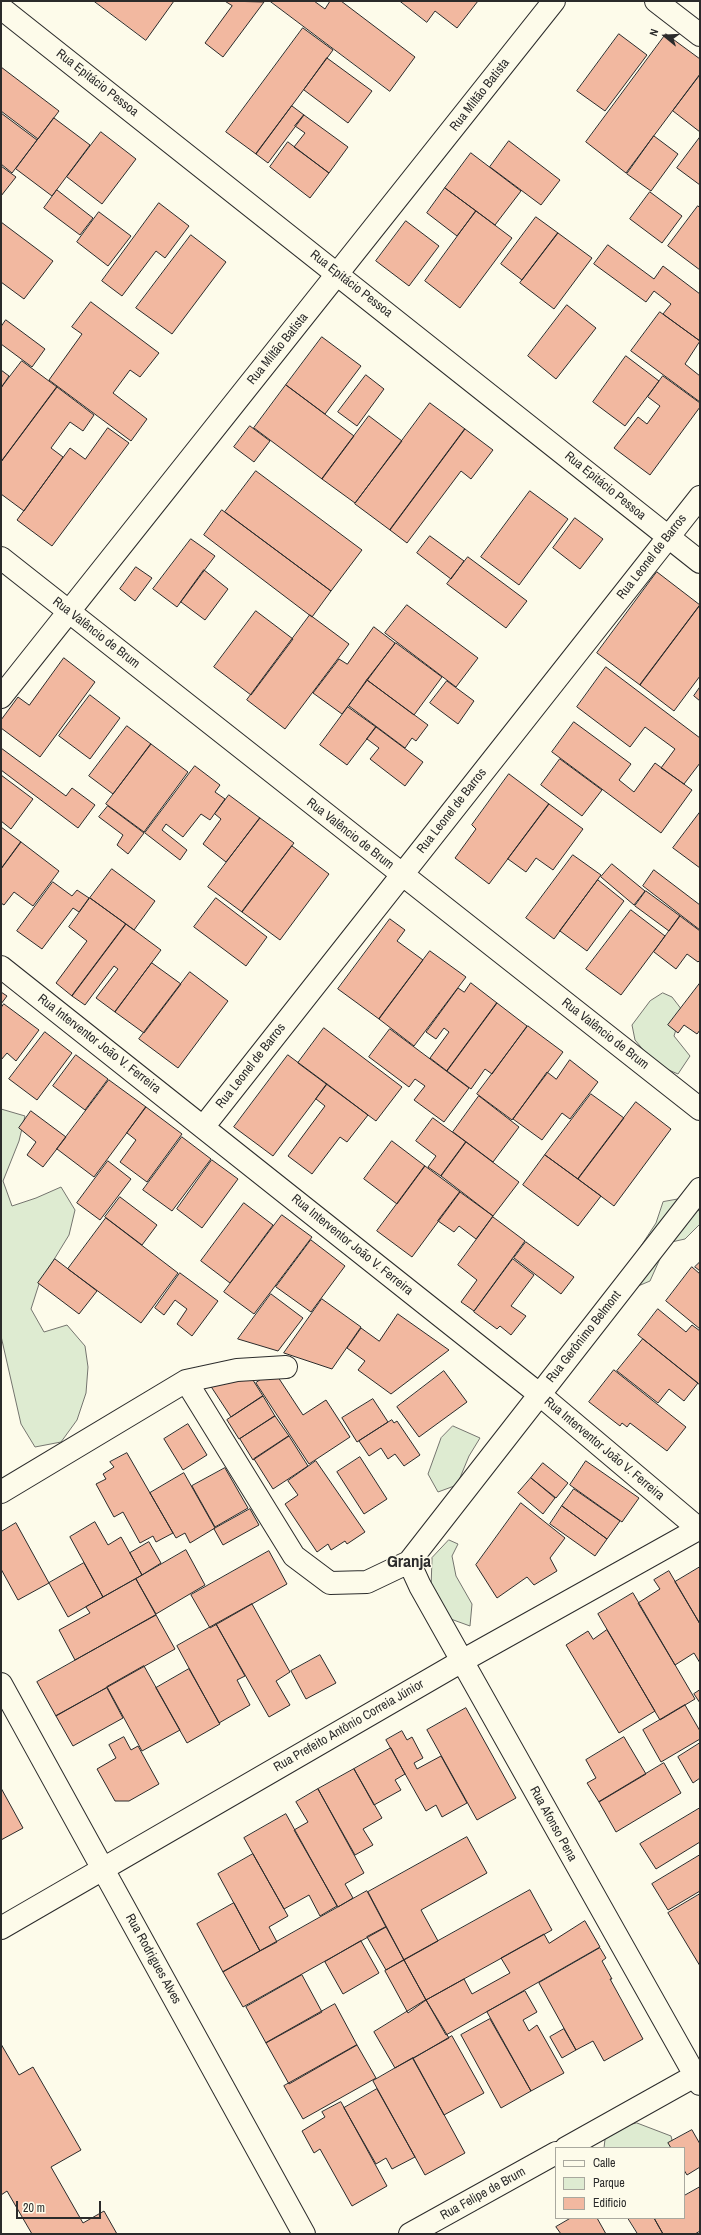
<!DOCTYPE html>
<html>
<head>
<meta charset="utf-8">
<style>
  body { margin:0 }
  #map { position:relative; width:701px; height:2235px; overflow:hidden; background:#fdfbea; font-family:"Archivo Narrow",sans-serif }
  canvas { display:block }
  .frame { position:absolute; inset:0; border:2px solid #2b2b2b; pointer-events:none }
  .legend { position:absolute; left:555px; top:2147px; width:130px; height:72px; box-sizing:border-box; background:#fdfbea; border:1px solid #a9a89e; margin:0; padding:5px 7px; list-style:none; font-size:12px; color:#2b2b2b }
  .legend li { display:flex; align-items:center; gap:8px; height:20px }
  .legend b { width:20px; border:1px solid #a9a89e }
  .north { position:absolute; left:645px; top:16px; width:40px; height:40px; -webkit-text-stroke:3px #fdfbea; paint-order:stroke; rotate:288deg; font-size:11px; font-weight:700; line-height:16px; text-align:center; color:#2b2b2b }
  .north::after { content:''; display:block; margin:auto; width:14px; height:18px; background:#2b2b2b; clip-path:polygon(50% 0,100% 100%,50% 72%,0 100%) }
  .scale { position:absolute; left:16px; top:2201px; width:85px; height:18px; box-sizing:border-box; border:2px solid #2b2b2b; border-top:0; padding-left:5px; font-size:12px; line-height:14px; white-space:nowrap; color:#2b2b2b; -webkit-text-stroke:3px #fdfbea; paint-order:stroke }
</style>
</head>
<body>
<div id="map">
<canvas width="701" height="2235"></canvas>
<div class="frame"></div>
<ul class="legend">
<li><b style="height:5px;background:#fdfbea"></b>Calle</li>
<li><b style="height:11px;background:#deebd1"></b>Parque</li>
<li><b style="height:11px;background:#f2b8a0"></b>Edificio</li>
</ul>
<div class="north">N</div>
<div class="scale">20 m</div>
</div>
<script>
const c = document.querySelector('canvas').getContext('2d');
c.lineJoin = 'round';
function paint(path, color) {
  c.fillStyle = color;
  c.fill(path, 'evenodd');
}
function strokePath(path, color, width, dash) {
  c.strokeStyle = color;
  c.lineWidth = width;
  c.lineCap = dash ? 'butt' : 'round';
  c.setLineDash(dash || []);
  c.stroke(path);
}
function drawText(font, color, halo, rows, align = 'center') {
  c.font = font + ' "Archivo Narrow",sans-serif';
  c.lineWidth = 3;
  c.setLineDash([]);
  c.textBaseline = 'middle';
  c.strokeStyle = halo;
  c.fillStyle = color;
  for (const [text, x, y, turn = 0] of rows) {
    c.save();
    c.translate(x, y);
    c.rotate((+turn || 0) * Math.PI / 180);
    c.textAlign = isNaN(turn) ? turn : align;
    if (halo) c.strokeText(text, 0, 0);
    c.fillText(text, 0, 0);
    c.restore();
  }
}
const green = new Path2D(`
  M663 993 672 997 682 1010 674 1036 690 1056 678 1074 655 1064 635 1040 632 1025 650 1001Z
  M1 1109 25 1116 19 1141 3 1181 12 1206 36 1198 61 1187 75 1210 69 1235 39 1284 31 1309 44 1332 67 1325 85 1346 88 1367 86 1393 77 1420 61 1442 35 1447 21 1424 1 1336Z
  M685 1198 700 1212V1224L685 1239 667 1243 650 1281 631 1289 624 1272 656 1223 663 1202Z
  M453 1426 480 1438 469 1456 457 1485 438 1492 428 1474 441 1438Z
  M449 1540 458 1544 452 1556 456 1576 472 1604 470 1626 448 1618 431 1589 432 1558Z
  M637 2123 671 2136 674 2148H604L606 2131Z`);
paint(green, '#deebd1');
strokePath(green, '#74746e', 1);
const building = new Path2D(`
  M94 1H174L146 40Z
  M225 1 264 2 223 57 205 43 232 6Z
  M270 1H314L325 9 330 1H341L415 57 390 91Z
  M400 1H478L457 28 435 11 427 22Z
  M303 28 333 50 256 154 226 132Z
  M619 34 647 55 605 111 577 91Z
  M666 34 700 59V74L626 173 586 142Z
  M327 58 372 91 348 123 304 90Z
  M1 67 59 111 38 139 1 111Z
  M700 75V132L673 111Z
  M292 106 304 115 268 163 256 154Z
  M1 113 37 140 12 173 1 164Z
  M304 115 348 147 329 173 294 147 305 133 295 126Z
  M54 118 90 145 52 196 16 169Z
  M101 132 136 159 102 204 67 177Z
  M654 136 678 154 651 191 627 174Z
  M700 137V185L677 168Z
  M509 141 560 180 541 205 490 167Z
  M288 142 329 173 310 198 270 167Z
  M471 153 521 191 495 225 445 188Z
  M1 166 16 177 1 196Z
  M445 188 476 211 457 236 427 213Z
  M57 190 93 218 80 235 44 208Z
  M650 192 682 216 662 243 630 219Z
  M159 203 189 226 165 258 156 251 122 296 102 281Z
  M698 206 700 208V270L668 246Z
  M476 211 512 238 460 308 425 281Z
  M99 212 131 236 108 266 77 242Z
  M536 217 558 233 522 280 501 264Z
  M406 221 439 246 409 286 376 261Z
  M1 222 53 261 24 299 1 282Z
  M558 233 592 258 554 309 520 283Z
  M191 235 226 262 172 334 136 308Z
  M608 245 654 279 663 266 700 294V341L663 314 671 304 654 291 646 302 594 264Z
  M91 302 159 353 140 377 130 370 113 393 147 419 131 441 49 380 82 334 72 327Z
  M567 305 596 328 556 379 528 356Z
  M660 312 700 341 685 364 700 376V402L631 351Z
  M6 320 45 349 32 367 1 344V327Z
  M322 337 361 366 325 414 286 385Z
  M626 356 659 381 625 426 593 402Z
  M22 361 57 387 1 462V388Z
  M1 370 9 376 1 388Z
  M366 375 384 389 357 426 338 412Z
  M663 376 700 403V407L650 475 614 448 638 417 647 424 660 406 648 397Z
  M286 385 354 436 322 479 254 428Z
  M57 387 94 415 83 431 70 422 51 448 63 457 24 511 1 494V462Z
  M430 403 465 429 390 530 355 504Z
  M369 416 402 441 355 503 322 479Z
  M250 426 270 441 254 462 234 447Z
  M108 428 129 443 52 546 17 520 70 448 85 459Z
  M465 429 493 450 471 479 461 471 407 543 390 530Z
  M256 471 362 550 331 591 225 512Z
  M530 491 568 519 519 585 481 557Z
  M222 510 331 591 312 617 204 535Z
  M575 518 603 539 580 569 553 548Z
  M430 536 464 561 451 579 417 553Z
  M191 539 215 556 177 607 153 589Z
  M468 557 527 601 506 628 447 584Z
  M136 567 152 578 135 601 120 589Z
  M204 570 228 589 205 620 181 602Z
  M657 572 700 605 640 685 597 653Z
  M407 605 478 658 456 687 385 633Z
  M700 605V676L674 711 640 685Z
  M256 611 293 639 251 695 214 667Z
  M310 615 349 644 285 729 247 700Z
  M374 627 395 643 342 714 313 693 339 659 347 664Z
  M396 643 442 677 414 715 367 680Z
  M64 658 95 682 40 757 1 728V720L18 697 29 705Z
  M606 667 700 738V763L684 784 661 768 675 749 645 727 630 747 577 707Z
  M367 680 428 725 416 741 412 738 405 748 349 706Z
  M447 681 474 701 458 724 430 703Z
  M700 687V701L694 696Z
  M90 695 120 718 90 759 59 736Z
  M348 707 376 727 347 765 320 745Z
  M574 722 631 764 619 780 634 792 655 763 692 790 661 833 552 752Z
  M127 726 151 744 113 794 89 776Z
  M376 727 423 762 405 786 370 759 379 748 367 739Z
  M151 744 188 772 144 832 106 804Z
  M1 748 66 796 72 788 95 805 78 828 1 770Z
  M560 759 602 790 582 816 541 785Z
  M195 766 220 785 215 792 225 799 210 820 201 814 183 837 166 824 162 830 187 850 180 860 145 833Z
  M509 774 549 804 489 884 455 858 476 829 472 825Z
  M1 775 33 799 11 829 1 821Z
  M229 795 260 818 226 862 203 844 221 819 215 814Z
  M549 804 583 829 553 870 536 858 526 872 508 859Z
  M108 806 144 833 128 854 117 845 123 835 99 817Z
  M700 812V868L673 848Z
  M260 818 294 843 242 912 208 887Z
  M1 827 21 842 1 869Z
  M21 842 59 871 33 906 14 892 4 905 1 903V869Z
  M292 846 329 874 280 940 242 912Z
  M573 855 601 875 554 939 526 918Z
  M612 864 645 891 634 905 601 877Z
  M112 869 155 901 134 930 90 898Z
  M654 870 700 905V930L643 886Z
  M598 880 624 901 587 951 560 931Z
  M53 882 72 896 77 890 89 898 79 912 73 908 42 949 17 931Z
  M646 891 680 916 669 931 635 906Z
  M90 898 126 924 72 996 56 983 87 941 69 927Z
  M216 898 267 937 246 966 194 927Z
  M631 910 665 936 621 995 586 969Z
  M680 916 700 931V960L698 962 687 954 676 969 654 952Z
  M390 919 405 930 397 941 423 960 379 1019 338 989Z
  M126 924 161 950 115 1012 96 998 118 969 114 966 85 1005 72 996Z
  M430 951 466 977 414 1046 379 1019Z
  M152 963 181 984 144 1033 115 1012Z
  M190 972 228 1001 178 1068 139 1039Z
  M471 983 497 1003 447 1071 430 1058 449 1032 444 1028 436 1039 426 1032 458 988 464 992Z
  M700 983V1030L697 1034 684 1025 678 1033 668 1025Z
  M1 992 7 996 1 1004Z
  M497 1003 527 1026 492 1074 485 1069 471 1089 447 1071Z
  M4 1004 39 1030 16 1061 7 1053 1 1060V1008Z
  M528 1026 563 1052 512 1120 477 1094Z
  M324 1028 402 1087 376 1121 298 1063Z
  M390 1029 469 1088 444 1122 414 1100 425 1086 415 1079 409 1087 369 1057Z
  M45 1032 72 1053 37 1100 9 1079Z
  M76 1055 108 1079 85 1110 53 1086Z
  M288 1055 327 1084 273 1156 234 1127Z
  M570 1060 598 1082 570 1119 562 1113 542 1140 513 1119 547 1072 556 1079Z
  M109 1080 146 1107 94 1177 57 1149Z
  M327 1084 368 1115 347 1142 340 1137 312 1174 288 1156 325 1106 316 1099Z
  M591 1094 624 1118 578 1179 545 1155Z
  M479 1096 519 1127 493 1162 453 1132Z
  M636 1102 671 1129 614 1206 578 1179Z
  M146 1107 182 1134 147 1182 120 1162 136 1140 127 1133Z
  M31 1111 66 1137 43 1167 27 1155 36 1142 19 1128Z
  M433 1118 466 1142 441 1176 428 1167 436 1156 416 1141Z
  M182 1137 211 1159 172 1211 143 1190Z
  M392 1141 425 1166 397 1204 364 1179Z
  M466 1142 519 1182 493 1216 441 1176Z
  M545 1155 601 1196 578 1226 523 1185Z
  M212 1160 238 1179 202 1228 177 1209Z
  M108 1161 131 1179 100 1220 77 1203Z
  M425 1166 460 1192 412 1257 377 1231Z
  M460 1192 493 1216 476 1239 459 1226 454 1232 438 1221Z
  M120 1197 157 1225 142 1245 105 1217Z
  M244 1203 273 1225 230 1283 201 1261Z
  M282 1215 312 1237 254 1314 224 1292Z
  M493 1217 525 1241 474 1311 461 1302 477 1280 458 1265Z
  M106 1218 178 1273 141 1323 68 1269Z
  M311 1240 345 1266 311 1312 276 1287Z
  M526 1242 574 1277 561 1294 514 1258Z
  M55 1259 97 1291 79 1314 38 1283Z
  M513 1259 534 1275 511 1306 526 1316 511 1335 500 1326 497 1329 474 1312Z
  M700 1262V1271L695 1267Z
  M692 1267 700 1274V1329L666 1301Z
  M180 1273 218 1301 192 1336 177 1324 187 1309 175 1300 164 1315 155 1308Z
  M271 1294 303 1318 278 1351 238 1339Z
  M322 1299 361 1327 332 1369 284 1353Z
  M658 1309 686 1332 692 1325 700 1331V1385L638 1335Z
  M398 1314 449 1350 391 1394 358 1370 365 1361 347 1348 361 1328 379 1341Z
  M643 1339 698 1383 684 1401 669 1389 658 1403 617 1371Z
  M614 1370 686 1427 667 1451 630 1423 627 1427 622 1423 620 1426 589 1402Z
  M274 1371 303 1415 326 1400 350 1437 309 1464 256 1383Z
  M444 1371 467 1402 419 1437 397 1407Z
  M251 1377 263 1396 231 1417 210 1385Z
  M263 1396 275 1416 239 1439 227 1420Z
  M373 1399 388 1422 357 1442 342 1418Z
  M275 1416 289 1436 253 1460 240 1439Z
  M392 1420 394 1423 397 1421 420 1455 404 1466 395 1454 388 1459 381 1448 369 1456 359 1441Z
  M188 1424 207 1455 183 1470 164 1439Z
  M289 1436 308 1466 273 1489 254 1459Z
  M127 1453 173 1533 156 1542 153 1536 140 1543 123 1512 114 1517 96 1484 106 1479 103 1474 114 1467 110 1462Z
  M360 1457 387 1499 364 1514 337 1472Z
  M316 1461 365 1532 347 1544 345 1541 331 1550 328 1544 317 1552 285 1504 298 1495 288 1481Z
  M586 1461 639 1498 622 1522 570 1485Z
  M543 1463 568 1483 556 1498 531 1478Z
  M225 1468 248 1508 215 1527 192 1486Z
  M184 1473 215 1528 190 1543 185 1533 176 1538 150 1493Z
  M531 1478 555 1498 543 1514 518 1493Z
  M574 1489 620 1521 607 1539 562 1506Z
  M521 1503 565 1538 550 1558 557 1571 534 1585 527 1577 497 1598 476 1565Z
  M562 1506 607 1539 595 1556 550 1524Z
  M250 1509 259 1525 223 1545 214 1529Z
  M95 1522 108 1545 121 1537 142 1575 103 1597 70 1537Z
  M16 1523 49 1583 18 1600 1 1569V1532Z
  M149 1542 161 1563 142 1575 130 1553Z
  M186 1550 205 1585 156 1614 136 1579Z
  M269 1551 287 1584 210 1628 191 1595Z
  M84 1563 103 1597 68 1617 49 1583Z
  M700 1567V1624L675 1582Z
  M669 1571 700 1624V1663L694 1653 675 1665 638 1603 660 1589 654 1580Z
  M136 1579 156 1615 75 1660 59 1630 90 1613 86 1607Z
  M633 1593 695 1699 660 1720 598 1614Z
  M252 1604 290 1672 276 1681 290 1705 269 1717 216 1624Z
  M156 1615 175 1649 56 1716 37 1682Z
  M216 1624 245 1676 237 1680 250 1705 219 1723 177 1646Z
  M607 1630 655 1711 619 1733 566 1645 588 1631 593 1639Z
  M320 1655 336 1683 306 1699 291 1671Z
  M144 1666 180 1730 142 1751 107 1687Z
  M189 1669 220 1724 187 1743 156 1688Z
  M107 1688 123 1718 73 1746 56 1716Z
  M700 1690V1703L694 1694Z
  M685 1705 700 1731V1739L661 1762 643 1730Z
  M466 1708 516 1798 477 1820 427 1730Z
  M402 1731 407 1740 412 1737 423 1758 414 1763 417 1769 441 1756 467 1803 442 1817 436 1805 426 1811 386 1740Z
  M124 1737 131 1750 138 1746 159 1784 129 1801H115L97 1769 116 1758 109 1745Z
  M624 1737 646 1774 599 1802 587 1783 596 1778 586 1760Z
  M700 1743V1778L693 1783 678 1757Z
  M391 1748 405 1774 395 1780 401 1790 374 1805 354 1769Z
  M664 1763 681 1793 616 1832 599 1802Z
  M354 1769 382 1818 363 1829 373 1845 355 1855 318 1789Z
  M1 1788 23 1828 1 1840Z
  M318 1789 364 1873 345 1884 353 1898 338 1907 294 1830 308 1822 296 1802Z
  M700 1808V1842L656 1869 640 1844Z
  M286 1814 337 1906 320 1916 309 1895 284 1909 244 1838Z
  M467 1837 487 1873 421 1910 438 1941 404 1960 368 1892Z
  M253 1854 288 1916 269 1927 277 1942 260 1951 218 1874Z
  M700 1855V1891L668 1910 652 1884Z
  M530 1890 552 1930 426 2000 404 1960Z
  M367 1891 386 1927 243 2007 223 1972Z
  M700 1894V1966L668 1913Z
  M234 1903 260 1951 223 1972 197 1924Z
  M585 1921 600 1947 446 2035 426 2000 464 1979 472 1994 510 1973 501 1958 544 1934 549 1943Z
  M386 1927 404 1960 386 1970 367 1937Z
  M361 1941 379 1973 343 1994 325 1962Z
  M600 1948 606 1958 602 1961 612 1979H610L643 2039 604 2061 593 2041 576 2050 539 1983Z
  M404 1960 426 2000 408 2013 385 1971Z
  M302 1975 322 2012 266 2043 246 2007Z
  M525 1991 537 2012 523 2020 529 2031 537 2025 564 2073 531 2091 487 2012Z
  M426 2000 449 2038 395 2068 374 2032Z
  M335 2004 357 2045 289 2084 266 2043Z
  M490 2019 531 2091 501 2108 461 2035Z
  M564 2029 576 2050 562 2058 550 2037Z
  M452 2036 484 2093 444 2115 413 2059Z
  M1 2044 19 2075 33 2067 81 2150 51 2167 83 2223 104 2211 117 2234H32L7 2191 1 2195Z
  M357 2045 376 2078 303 2119 284 2086Z
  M413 2058 465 2153 425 2175 373 2081Z
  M377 2089 415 2157 392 2169 386 2158 376 2164 344 2108Z
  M341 2102 387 2186 352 2206 320 2149 314 2153 302 2131 325 2117 322 2112Z
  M692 2130 700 2144V2167L687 2175 684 2170V2148H671L668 2143Z
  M700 2187V2231L695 2234H663L654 2218H684V2196Z
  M571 2218H597L606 2234H561L556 2227Z
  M628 2218H654L663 2234H638Z`);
paint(building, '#f2b8a0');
strokePath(building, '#2b2b2b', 1);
const minor = new Path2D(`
  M1 8 700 562
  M1 558 700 1109
  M1 697 554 1
  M1 967 539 1394 699 1529
  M204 1126 700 497
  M186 1381 294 1556 330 1583 367 1582 409 1562 700 1189
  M1 1492 186 1381 237 1370 286 1367
  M409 1562 420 1586 700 2084
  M1 1684 304 2234
  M1 1928 462 1661 700 1528
  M566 2148 700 2073
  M410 2234 556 2153`);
const tertiary = new Path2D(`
  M656 1 700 35`);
strokePath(minor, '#2b2b2b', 24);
strokePath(tertiary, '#2b2b2b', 24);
strokePath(minor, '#fdfbea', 22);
strokePath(tertiary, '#fdfbea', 22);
drawText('13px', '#2b2b2b', '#fdfbea', [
  ["Rua Epitácio Pessoa",97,83,38],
  ["Rua Miltão Batista",480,95,-52],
  ["Rua Epitácio Pessoa",351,284,38],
  ["Rua Miltão Batista",278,349,-51],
  ["Rua Epitácio Pessoa",605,486,39],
  ["Rua Leonel de Barros",652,557,-52],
  ["Rua Valêncio de Brum",96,633,38],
  ["Rua Leonel de Barros",452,811,-52],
  ["Rua Valêncio de Brum",350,834,38],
  ["Rua Valêncio de Brum",605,1034,38],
  ["Rua Interventor João V. Ferreira",99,1044,38],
  ["Rua Leonel de Barros",251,1066,-52],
  ["Rua Interventor João V. Ferreira",352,1245,39],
  ["Rua Gerônimo Belmont",584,1337,-52],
  ["Rua Interventor João V. Ferreira",604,1449,40],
  ["Rua Prefeito Antônio Correia Júnior",349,1726,-30],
  ["Rua Afonso Pena",553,1824,61],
  ["Rua Rodrigues Alves",153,1959,61],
  ["Rua Felipe de Brum",483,2194,-29]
]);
drawText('bold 17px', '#2b2b2b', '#fdfbea', [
  ["Granja",409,1562]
]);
</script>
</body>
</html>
